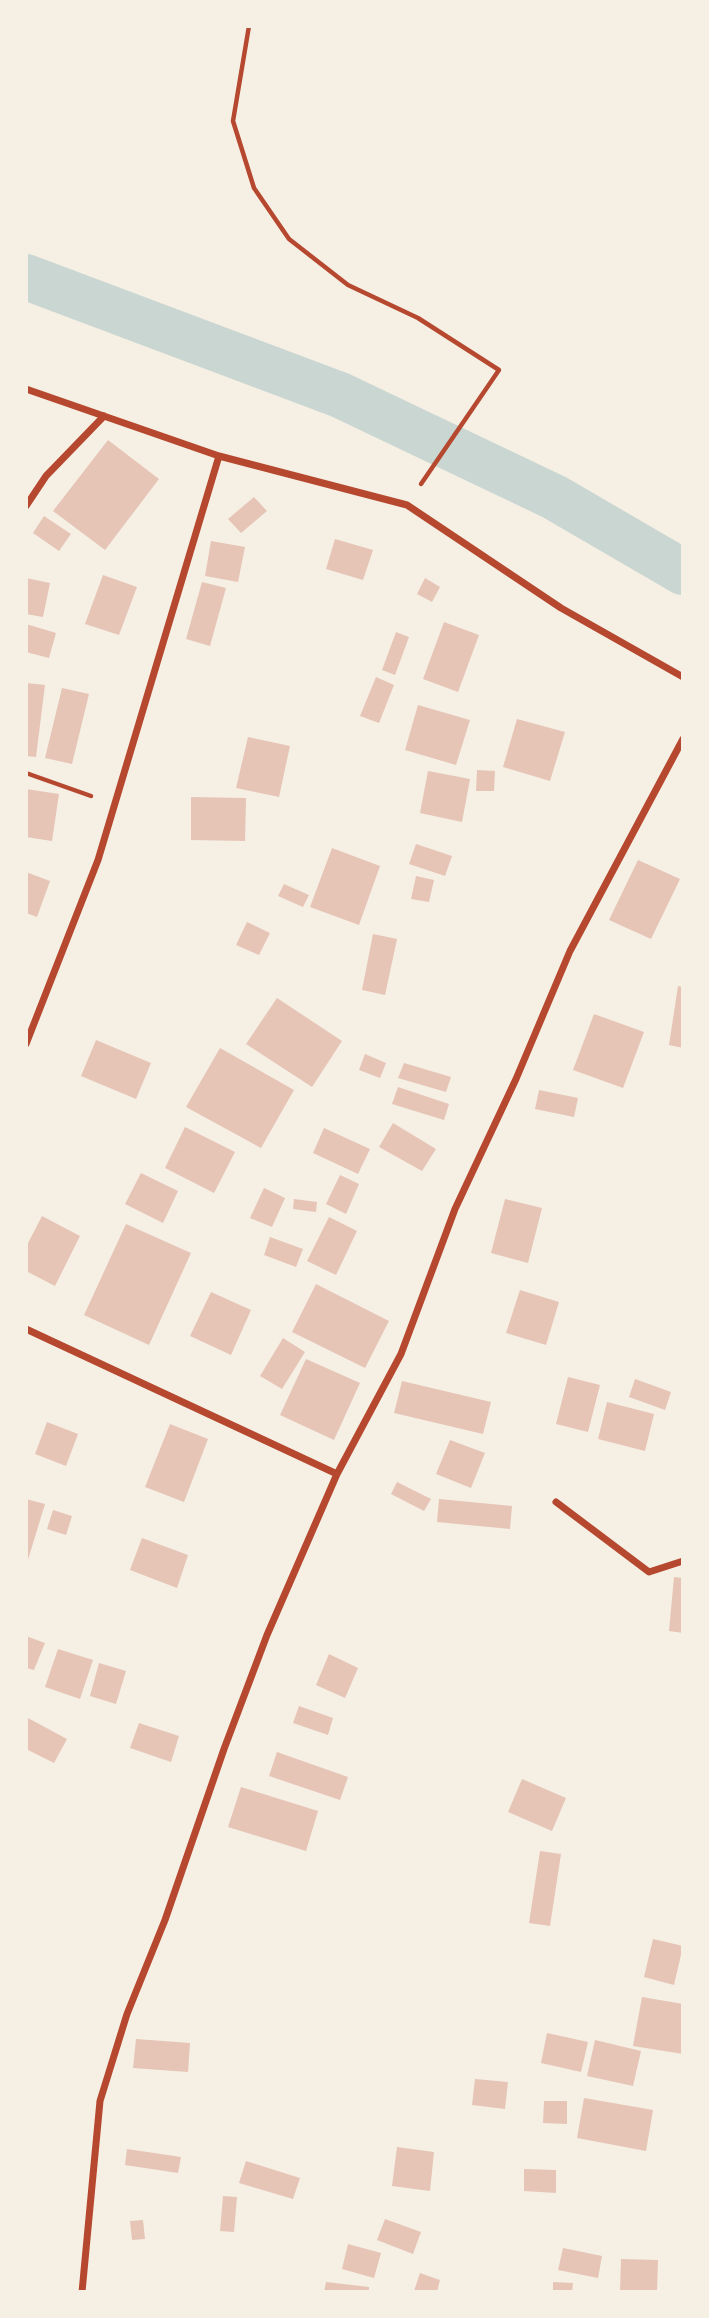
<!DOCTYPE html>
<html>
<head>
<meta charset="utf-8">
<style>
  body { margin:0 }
  #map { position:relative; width:709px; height:2318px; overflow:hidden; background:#f6efe4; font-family:Barlow,sans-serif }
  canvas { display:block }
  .frame { position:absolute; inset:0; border:28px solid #f6efe4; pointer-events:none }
</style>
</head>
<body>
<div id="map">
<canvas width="709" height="2318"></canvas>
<div class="frame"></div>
</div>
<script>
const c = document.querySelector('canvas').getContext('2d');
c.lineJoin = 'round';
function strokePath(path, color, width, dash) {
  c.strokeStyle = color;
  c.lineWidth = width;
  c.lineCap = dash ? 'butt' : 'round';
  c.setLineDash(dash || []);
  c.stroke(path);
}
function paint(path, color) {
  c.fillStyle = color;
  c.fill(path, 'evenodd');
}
strokePath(new Path2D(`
  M26 277 340 395 554 497 683 572`), '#c9d6d2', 46);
paint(new Path2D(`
  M108 440 159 479 105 550 53 511Z
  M254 497 267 511 241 533 228 519Z
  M44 516 71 534 59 551 33 533Z
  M335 539 373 550 363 580 326 569Z
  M211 541 245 547 238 582 205 576Z
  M103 575 137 587 119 635 85 624Z
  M26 578 50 583 43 617 26 614Z
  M425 578 440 587 432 602 417 594Z
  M202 582 226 588 210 646 186 639Z
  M444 622 479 635 458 692 423 679Z
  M26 624 56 633 49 658 26 652Z
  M396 632 409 637 395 675 382 670Z
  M376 677 394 685 379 723 360 716Z
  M26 683 45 685 36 757 26 756Z
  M62 688 89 694 72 764 45 758Z
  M418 705 470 720 456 765 405 750Z
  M517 719 565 732 550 781 503 767Z
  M248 737 290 746 279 797 236 788Z
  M477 770 495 771 494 791H476Z
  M428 771 470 779 462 822 420 813Z
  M26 789 59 794 52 841 26 837Z
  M191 797 246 798 245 841 191 840Z
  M416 844 452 856 445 876 409 864Z
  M332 848 380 866 359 925 310 907Z
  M638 860 680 879 651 939 609 920Z
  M26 872 50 881 37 917 26 913Z
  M416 876 434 880 429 902 411 899Z
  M284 884 309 895 303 907 278 896Z
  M247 922 270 933 259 955 236 945Z
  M373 934 397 939 385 995 362 990Z
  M678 986 683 987V1048L669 1045Z
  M277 998 342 1041 312 1087 246 1044Z
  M594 1014 644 1032 623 1088 573 1070Z
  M96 1040 151 1063 136 1099 81 1076Z
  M220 1048 294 1090 261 1148 186 1107Z
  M365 1054 386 1063 380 1078 359 1070Z
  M404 1063 451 1077 446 1092 398 1078Z
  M398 1087 449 1104 444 1120 392 1104Z
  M539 1090 578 1098 574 1117 535 1109Z
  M393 1123 436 1149 422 1171 379 1147Z
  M185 1127 235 1152 214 1193 165 1168Z
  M324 1128 370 1149 358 1174 313 1153Z
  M141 1173 178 1191 163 1223 125 1204Z
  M340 1175 359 1184 346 1214 326 1204Z
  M264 1188 285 1198 272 1227 250 1218Z
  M294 1199 317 1202 316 1212 293 1209Z
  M505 1199 542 1208 528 1263 491 1253Z
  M42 1216 80 1236 55 1286 26 1271V1247Z
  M329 1217 357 1231 336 1275 307 1261Z
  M126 1224 191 1253 149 1345 84 1315Z
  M270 1237 303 1249 296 1267 264 1255Z
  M316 1284 389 1321 365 1368 292 1332Z
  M520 1290 559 1302 546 1345 506 1333Z
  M211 1292 251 1310 231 1355 190 1336Z
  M283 1338 305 1352 282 1389 260 1376Z
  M306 1359 360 1383 334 1440 280 1415Z
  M568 1377 600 1385 588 1432 556 1424Z
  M635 1379 671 1392 665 1410 629 1397Z
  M402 1381 491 1402 483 1434 394 1413Z
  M607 1402 654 1414 645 1451 598 1439Z
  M47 1422 78 1434 66 1466 35 1454Z
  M170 1424 208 1439 184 1502 145 1487Z
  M450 1440 485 1453 471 1488 436 1474Z
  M397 1482 431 1499 424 1511 391 1494Z
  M26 1499 45 1504 27 1563H26Z
  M439 1499 512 1506 510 1529 437 1522Z
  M53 1510 72 1516 66 1535 47 1529Z
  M142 1538 188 1555 177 1588 130 1570Z
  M674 1577 683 1578V1633L669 1631Z
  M26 1636 45 1643 34 1670 26 1668Z
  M58 1649 93 1660 80 1699 45 1687Z
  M329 1654 358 1668 345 1698 316 1685Z
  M99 1663 126 1671 116 1704 90 1696Z
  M299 1706 333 1718 328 1735 293 1723Z
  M26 1717 67 1739 54 1763 26 1749Z
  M139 1723 179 1736 171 1762 130 1748Z
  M277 1752 348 1777 340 1800 269 1776Z
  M522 1779 566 1798 552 1831 508 1812Z
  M241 1787 318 1811 306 1851 228 1827Z
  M540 1851 561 1854 550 1926 529 1923Z
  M653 1939 683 1946 674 1985 644 1977Z
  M642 1997 683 2004V2054L633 2046Z
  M547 2033 588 2042 581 2072 541 2063Z
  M136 2039 190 2043 188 2072 133 2068Z
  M595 2040 641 2051 633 2086 587 2076Z
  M475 2079 508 2082 505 2109 472 2105Z
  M584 2098 653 2110 646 2151 577 2138Z
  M544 2101H567V2124L543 2123Z
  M397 2147 434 2152 430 2191 392 2186Z
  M127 2149 181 2157 178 2173 125 2165Z
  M246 2161 300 2178 293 2199 239 2183Z
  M524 2169 556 2170V2193L524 2191Z
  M223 2196 237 2197 234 2232 220 2231Z
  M385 2219 421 2232 413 2254 377 2240Z
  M143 2220 145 2239 132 2240 130 2221Z
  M348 2244 381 2253 374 2278 342 2269Z
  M563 2248 602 2256 598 2278 558 2270Z
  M621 2259 658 2260 657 2292H620Z
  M420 2273 440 2280 437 2292 414 2291Z
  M326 2282 369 2287V2292H324Z
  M553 2282 573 2283 572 2292H553Z`), '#e6c5b7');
strokePath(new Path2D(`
  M249 26 233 121 254 188 289 239 348 285 418 318 499 370 421 484
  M26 773 91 796`), '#b5482f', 4.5);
strokePath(new Path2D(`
  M26 389 219 456 407 505 561 608 683 677
  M26 506 46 476 104 416
  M26 1044 98 860 219 456
  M26 1329 337 1474
  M556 1502 649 1572 683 1561
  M82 2292 100 2101 127 2014 165 1920 224 1749 267 1635 337 1474 401 1354 455 1209 516 1079 570 951 683 739`), '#b5482f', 7);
</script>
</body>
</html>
